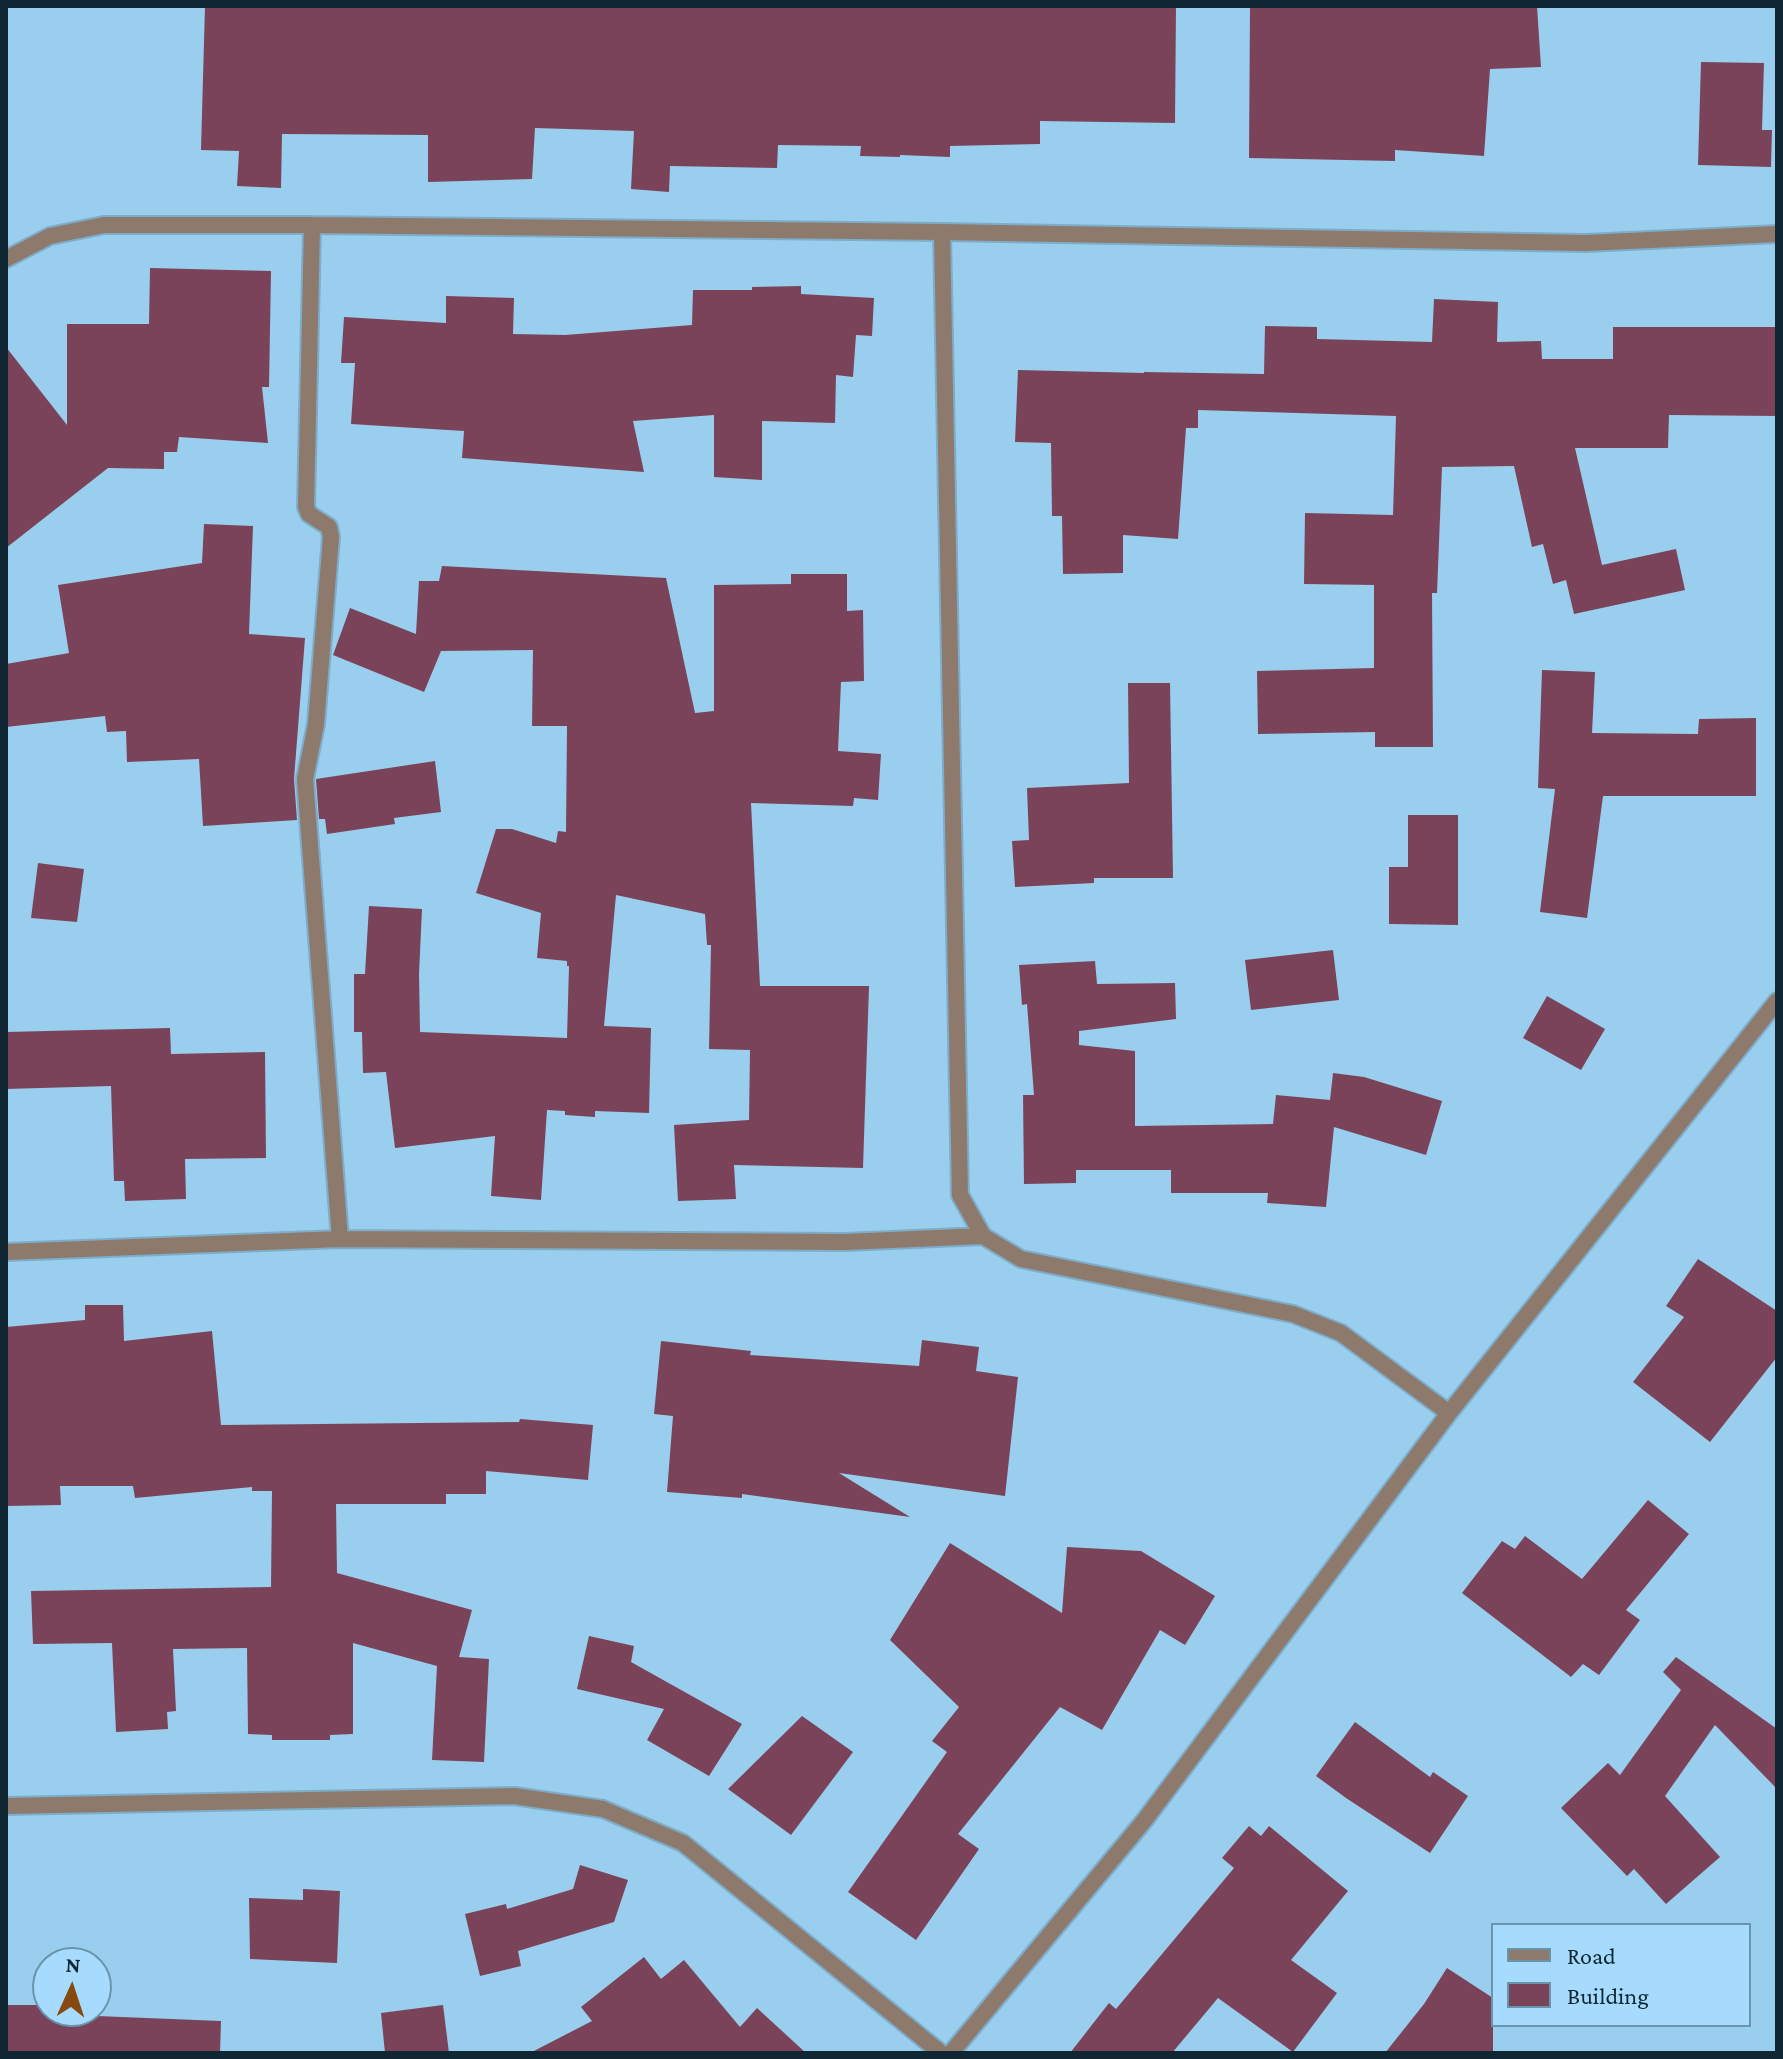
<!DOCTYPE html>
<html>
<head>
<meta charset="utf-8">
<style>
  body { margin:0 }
  #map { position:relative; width:1783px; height:2059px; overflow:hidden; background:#9aceef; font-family:"Crimson Pro",serif }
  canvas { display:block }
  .frame { position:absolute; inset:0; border:8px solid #102632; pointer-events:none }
  .legend { position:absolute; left:1491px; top:1923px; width:260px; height:104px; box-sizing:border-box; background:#a6dbfd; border:2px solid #6a93ac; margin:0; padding:10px 14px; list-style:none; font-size:24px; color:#102632 }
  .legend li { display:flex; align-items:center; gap:16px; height:40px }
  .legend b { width:40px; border:2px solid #6a93ac }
  .north { position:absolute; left:32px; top:1947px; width:80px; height:80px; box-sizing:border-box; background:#a6dbfd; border:2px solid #6a93ac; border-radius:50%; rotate:3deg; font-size:22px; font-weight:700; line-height:32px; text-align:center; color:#102632 }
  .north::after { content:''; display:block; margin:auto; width:28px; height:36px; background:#884910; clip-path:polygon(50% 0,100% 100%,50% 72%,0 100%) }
</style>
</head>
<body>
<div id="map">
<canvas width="1783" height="2059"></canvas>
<div class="frame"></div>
<ul class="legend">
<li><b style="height:10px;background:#8e7a6c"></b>Road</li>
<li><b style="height:22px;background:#7b4359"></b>Building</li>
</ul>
<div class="north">N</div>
</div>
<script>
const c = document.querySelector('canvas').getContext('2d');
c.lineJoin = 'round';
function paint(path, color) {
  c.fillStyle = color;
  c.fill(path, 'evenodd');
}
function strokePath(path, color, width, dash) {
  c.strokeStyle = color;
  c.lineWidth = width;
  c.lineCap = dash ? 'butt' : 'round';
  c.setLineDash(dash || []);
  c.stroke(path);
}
paint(new Path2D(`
  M205 6H1176L1175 123 1040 121V144L950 146V157L900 155V157L860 156 861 146 778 145 777 168 670 166 669 192 631 189 634 131 535 128 532 179 428 182V135L282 134 281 188 237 186 239 151 201 150Z
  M1250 6H1537L1541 67 1490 69 1484 156 1395 150V161L1249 158Z
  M1701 62 1764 63 1762 130H1772L1771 167 1698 165Z
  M150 268 271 271 269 387H262L268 443 179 437 177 452H164V469L108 468 6 548V347L67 425V324H149Z
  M801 286V294L874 298 872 336 856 335 853 377 836 375 835 423 762 421V480L714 477V415L633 421 644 472 462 458 464 431 351 424 355 363H341L344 317 446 323V296L514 298 513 334 565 335 692 325 693 290H752V287Z
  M1434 299 1498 302 1497 342 1541 341 1542 359H1613V327H1777V416L1669 415 1668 448H1575L1602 565 1676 549 1685 590 1574 614 1566 580 1553 584 1543 544 1532 547 1514 466 1442 467 1437 593H1432L1433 747H1375V732L1258 734 1257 671 1374 668V585L1304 584 1305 513 1393 515 1396 416 1198 410V428H1186L1178 539 1123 535V573L1063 574 1062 516H1052L1051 443 1015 442 1018 370 1144 373V372L1264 374 1265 326 1317 327V339L1432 342Z
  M204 524 253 526 249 634 305 638 294 779 297 820 203 826 199 759 127 762 126 731 107 732 105 716 6 727V664L69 653 58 585 202 563Z
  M442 566 666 578 695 713 714 711V585L791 584V574H847V611L863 610 864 681 841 682 838 751 881 754 878 800 854 798 853 806 751 803 760 986H869L863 1168 734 1165 736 1199 678 1201 674 1125 749 1120 750 1050 709 1049 711 945H707L705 914 616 895 604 1026 651 1028 649 1113 595 1111V1117L565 1115V1111L547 1110 541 1200 491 1196 495 1136 395 1148 386 1072 363 1073 362 1032H354V974H365L369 906 422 909 419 974 420 1032 567 1038 569 966H567V961L537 958 541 913 476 893 496 829H512L556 843 558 831 566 832 567 726H532L533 650 441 651 424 692 333 655 350 608 416 634 419 581H439Z
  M1542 670 1595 672 1592 733 1698 734 1699 719 1756 718V796H1603L1587 918 1540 912 1555 789 1538 788Z
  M1128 683H1170L1173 878H1094V883L1015 887 1012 841 1029 840 1027 788 1129 783Z
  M435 761 441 812 394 818 395 824 327 834 325 819H319L316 779Z
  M1408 815H1458V925L1389 924V867H1408Z
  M38 863 84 869 77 922 31 918Z
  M1333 950 1339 1000 1251 1010 1245 960Z
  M1095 961 1097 984 1175 983 1176 1019 1079 1031V1045L1135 1051V1126L1273 1124 1276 1095 1330 1100 1333 1073 1364 1077 1442 1101 1426 1155 1334 1127 1326 1207 1267 1203 1268 1193H1171V1170H1076V1183L1024 1184 1023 1095H1034L1027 1004 1022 1005 1019 965Z
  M1547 996 1605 1029 1581 1070 1523 1038Z
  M170 1028 171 1054 265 1052 266 1158 185 1159 186 1199 125 1201 124 1181H114L111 1086 6 1089V1032Z
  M1698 1259 1777 1311V1357L1710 1442 1633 1382 1684 1317 1666 1306Z
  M85 1305H123L124 1341 212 1331 221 1425 519 1422 520 1419 593 1425 588 1480 486 1471V1494H446V1504H336L337 1573 472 1610 459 1657 489 1659 484 1762 432 1760 437 1666 353 1643V1734L330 1735V1740H272V1735L248 1734 247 1648 173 1649 176 1711 167 1712 168 1729 116 1732 112 1643 33 1644 31 1591 271 1587 272 1491H252V1487L135 1498 133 1486H60L61 1505 6 1506V1327L85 1320Z
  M922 1340 979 1347 976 1371 1018 1377 1005 1496 839 1473 910 1517 742 1494V1498L667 1492 673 1416 654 1414 661 1341 751 1351 750 1355 919 1366Z
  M1648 1500 1689 1534 1626 1610 1640 1620 1599 1675 1583 1664 1571 1677 1462 1593 1502 1541 1515 1549 1525 1536 1582 1579Z
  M950 1543 1062 1613 1067 1547 1141 1551 1215 1596 1185 1645 1160 1630 1102 1730 1060 1707 958 1834 979 1849 916 1940 848 1892 947 1752 932 1741 959 1707 890 1640Z
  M589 1636 634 1646 631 1662 742 1724 709 1776 647 1740 664 1709 577 1689Z
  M1676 1657 1777 1729V1789L1715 1725 1665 1796 1720 1857 1666 1904 1634 1869 1627 1876 1561 1808 1608 1763 1620 1775 1681 1690 1663 1672Z
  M802 1716 853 1752 791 1835 728 1789Z
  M1355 1722 1430 1777 1433 1772 1468 1796 1430 1853 1346 1798 1316 1776Z
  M1249 1826 1261 1836 1269 1826 1348 1891 1291 1960 1337 1993 1293 2052 1218 1998 1172 2053H1070L1109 2003 1116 2009 1234 1868 1222 1858Z
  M580 1865 628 1880 614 1922 518 1951 521 1966 480 1976 465 1914 506 1904 507 1909 573 1889Z
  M303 1889 340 1891 337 1963 250 1959 249 1898 303 1900Z
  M644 1957 661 1979 684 1960 740 2027 757 2008 806 2053H530L592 2021 581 2007Z
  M1447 1968 1493 1998V2053H1385L1424 2004Z
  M7 2005H48V2011H96L97 2006V2016L221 2021 220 2053H6Z
  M443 2005 449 2053H385L381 2013Z`), '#7b4359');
const minor = new Path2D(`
  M312 225 306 507 309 514 329 527 331 537 316 724 305 779 340 1239
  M942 232 960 1195 983 1236 1021 1259 1293 1314 1341 1333 1449 1413
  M6 259 50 236 104 225H312L942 232 1586 243 1777 234
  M6 1252 340 1239 845 1242 983 1236
  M6 1806 514 1796 603 1809 683 1843 941 2053
  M951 2053 1144 1821 1449 1413 1777 1001`);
strokePath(minor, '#7eacc9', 20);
strokePath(minor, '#8e7a6c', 16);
</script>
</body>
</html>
